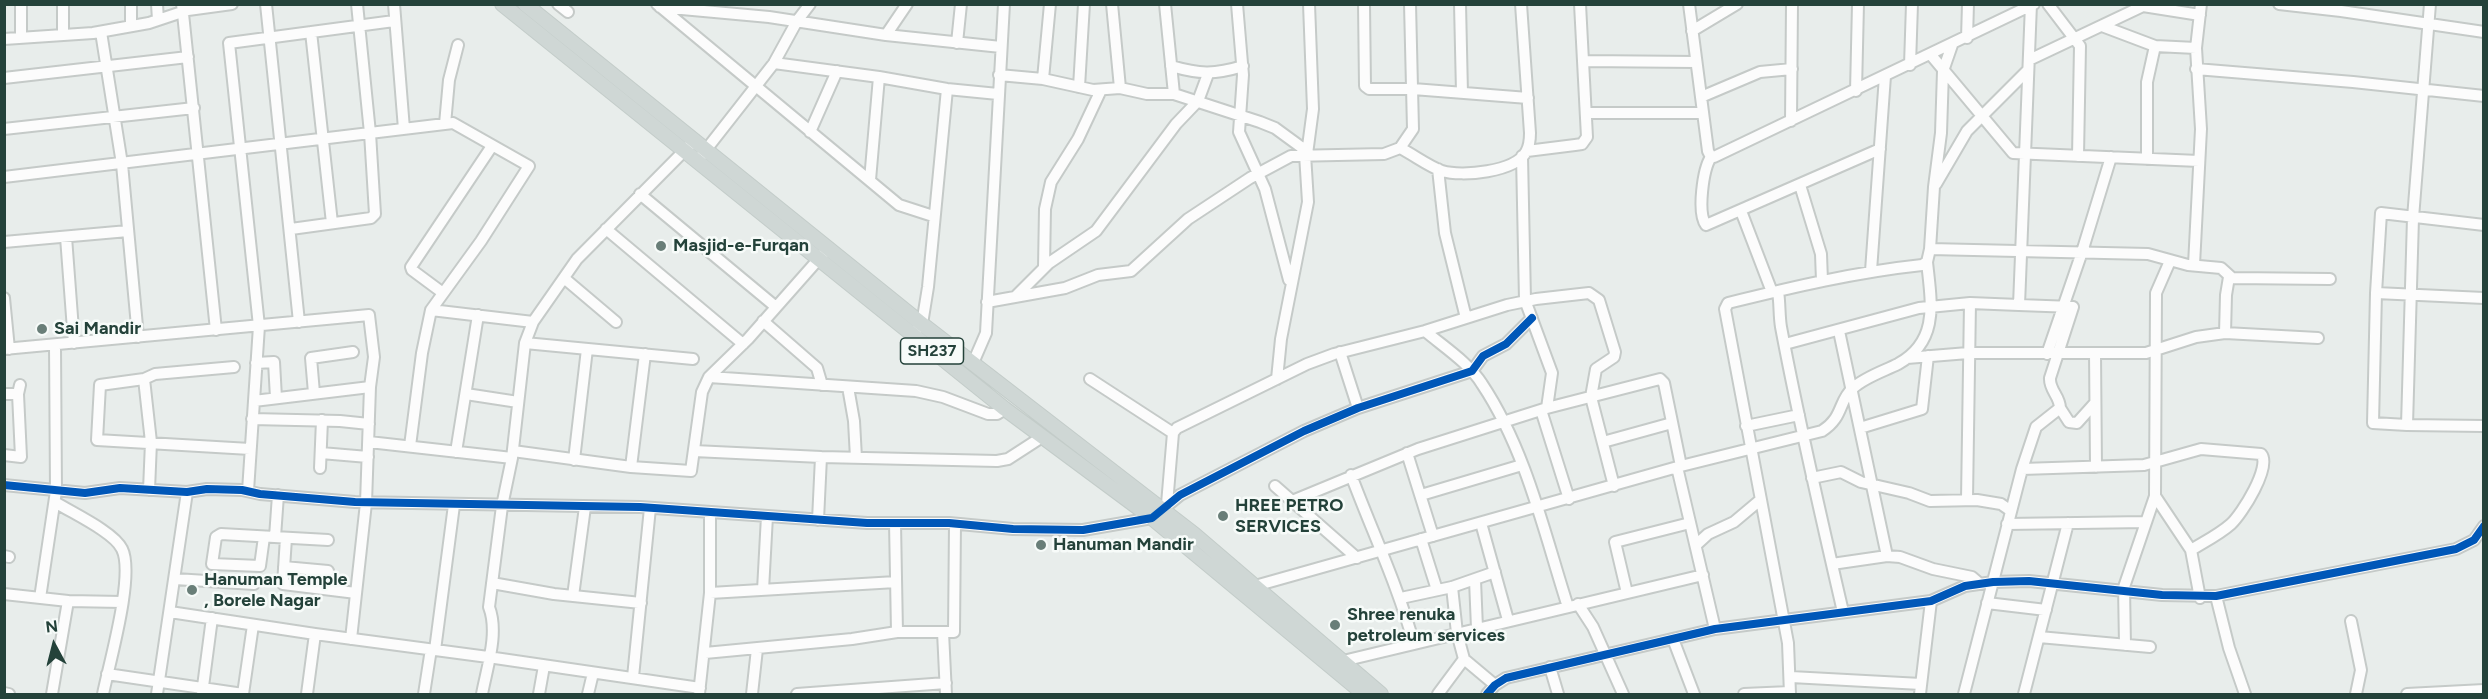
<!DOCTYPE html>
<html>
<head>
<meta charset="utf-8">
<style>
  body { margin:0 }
  #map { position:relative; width:2488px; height:699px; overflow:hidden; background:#e8edeb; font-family:Figtree,sans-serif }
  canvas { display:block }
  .frame { position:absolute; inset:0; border:6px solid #24423a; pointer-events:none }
  .north { position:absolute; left:24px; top:615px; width:60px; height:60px; -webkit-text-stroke:4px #f7fbf9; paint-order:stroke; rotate:353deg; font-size:16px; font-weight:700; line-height:24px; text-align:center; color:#24423a }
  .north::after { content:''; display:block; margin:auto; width:21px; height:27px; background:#24423a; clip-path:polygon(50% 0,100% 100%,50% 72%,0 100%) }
</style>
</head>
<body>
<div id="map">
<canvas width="2488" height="699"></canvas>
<div class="frame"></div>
<div class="north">N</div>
</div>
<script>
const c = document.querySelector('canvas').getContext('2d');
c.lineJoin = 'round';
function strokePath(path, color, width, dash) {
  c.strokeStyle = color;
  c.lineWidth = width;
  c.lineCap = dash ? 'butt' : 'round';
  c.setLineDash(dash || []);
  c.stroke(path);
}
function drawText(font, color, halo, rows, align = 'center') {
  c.font = font + ' Figtree,sans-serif';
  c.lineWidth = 5;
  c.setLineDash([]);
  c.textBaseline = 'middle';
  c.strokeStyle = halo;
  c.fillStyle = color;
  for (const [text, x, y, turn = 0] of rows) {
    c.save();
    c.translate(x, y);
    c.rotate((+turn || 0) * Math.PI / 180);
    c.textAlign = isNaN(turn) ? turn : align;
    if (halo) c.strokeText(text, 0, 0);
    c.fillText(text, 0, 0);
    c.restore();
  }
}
const minor = new Path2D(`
  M21 4V38
  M63 4V35
  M157 4 158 20
  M182 4 216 330
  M266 4 299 322
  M394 4 404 129
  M558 4 568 12
  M657 4 899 205 933 216
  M1112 4 1120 88
  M1165 4 1174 94
  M1237 4 1243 75 1239 132 1265 189 1289 280
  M1364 4 1365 86 1369 89H1413L1528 98
  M1460 4 1462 93
  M1689 4 1708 151 1711 157H1714L2034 4
  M2048 4 2080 46 2078 156
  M2279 4 2341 11 2484 32
  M2430 4 2413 218 2407 425 2373 423 2376 293 2381 213 2484 225
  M660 7 769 17 886 35 1001 47
  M131 26V4
  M2102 26 2155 46 2196 48
  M1692 31 1737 4
  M101 32 122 164 138 337
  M311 32 332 223
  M886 35 907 4
  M1967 38 1968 4
  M4 39 93 33 149 23 188 10 232 4
  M957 43 961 4
  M1931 55 2013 153 2199 161
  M2029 60 2143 6 2200 15
  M1583 61 1696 62
  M774 63 879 77 947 89 998 94
  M1910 65 1912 4
  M1171 66C1199 74 1214 75 1243 66
  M2196 69 2353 82 2484 96
  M999 75 1043 79 1093 90 1120 88 1147 94H1174L1260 122 1275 128 1301 147 1305 154 1308 202 1281 339 1277 379
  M4 78 188 57
  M1043 79 1050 4
  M1079 87 1084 4
  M1856 91 1858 4
  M1701 97 1760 72 1792 69
  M1586 113H1703
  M1791 121 1792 4
  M445 124 449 80 458 45
  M4 129 194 108
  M810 132 837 71
  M1400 148C1414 155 1428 166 1442 171 1462 177 1515 172 1526 152 1529 147 1530 139 1530 133L1521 4
  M1527 151 1575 145 1582 144 1587 137 1580 4
  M1307 154 1313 109 1309 4
  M1522 156 1525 300 1552 373 1547 408
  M1711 157C1703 169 1697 213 1706 225L1880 149
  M2147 159V82L2155 46
  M698 160 774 63 797 21 810 4
  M1438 169 1445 233 1466 318
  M4 177 453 123 529 166 481 241 431 310 422 353 410 446
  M870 180 879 77
  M1936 184 1967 131 2028 70
  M1800 185 1821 254 1822 281
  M640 194 776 307
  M1741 211 1772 292
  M291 229 371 218 375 214 370 133 357 4
  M606 229 743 344
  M66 237 74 343
  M4 242 128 231
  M1930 249 2148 254 2188 265 2221 268 2232 278 2330 279
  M2194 265 2201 129 2196 48 2201 4
  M1044 267 1045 209 1051 182 1078 139 1101 90
  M1871 271 1885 76
  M564 278 616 322
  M1778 291C1780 304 1779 315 1781 327 1799 423 1821 517 1843 612
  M443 293 412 270 411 267 492 146
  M2376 293 2484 298
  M1016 296 1049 263 1096 231 1176 124 1198 101 1208 74
  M4 298 9 349
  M987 302 1065 288 1098 275 1131 271 1188 219 1250 178 1291 156 1384 154 1400 148 1413 129 1410 4
  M431 310 533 322
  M763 321 817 368 822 385
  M1425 331C1444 347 1469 363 1482 384 1526 450 1544 532 1568 607
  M2225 333 2226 295 2229 277
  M912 335 922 324 928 287 947 89
  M525 343 693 359
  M1785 344 1919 308 1970 303
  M4 349 369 315 374 357 370 387 366 503 351 639
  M1340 352 1358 408
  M2095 353 2096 467
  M2047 354 2082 252 2111 157
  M1907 358 1968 353H2146L2196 337 2225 333 2318 338
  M256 363 274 362 276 398
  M973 363 986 333 1004 4
  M234 367 155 374 144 379 100 385 97 440 250 449
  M709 377 916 391 943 397 988 414H997L1005 409
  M144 379 151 442 149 490
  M1090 379 1173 433
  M848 387 854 421 856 458
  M314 393 311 358 353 352
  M4 394H18
  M466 394 518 402
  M254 401 370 387
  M2060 408 2069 422 2077 423 2095 403
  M1541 410 1569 499
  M252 419 340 421 369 424
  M2407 425 2484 426
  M1746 426 1799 415
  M1860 428 1922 409 1928 356
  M369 442 512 458
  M1603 442 1672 423
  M513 451 631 467 691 471 702 392 709 377 748 339 824 253
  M694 451 821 457 997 461 1008 459 1042 437
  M456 452 478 315
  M321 453 368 457
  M1407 453 1433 536
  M4 455 21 457 18 394 20 385
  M574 460 587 349
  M631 467 645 354
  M1677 467 1715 629
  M320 468 322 420
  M2022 469 2144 465 2201 449 2261 454C2272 466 2242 514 2231 524 2220 534 2204 542 2191 550
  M1351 475C1372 531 1398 586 1414 644
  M1812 478 1841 472 1861 482 1909 493 1930 501 1977 500 2001 504 2011 511
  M4 485 85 493 120 488 187 492 207 489 242 490 260 494 355 502 640 507 867 523H949L1013 529 1083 530 1152 518 1180 495 1304 431 1358 408 1472 371 1483 356 1506 344 1532 318
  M1275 486 1357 558
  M248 491 259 326 229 43 394 21
  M1421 495 1522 465
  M2155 496 2191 550 2200 598
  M1967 499 1970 303 2019 305 2031 4
  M1292 501 1418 449 1547 408 1660 379 1664 383 1681 466
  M55 502C72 513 114 532 122 549 135 575 109 664 103 694
  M1167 504 1173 433 1177 428 1307 364 1334 354 1425 331 1507 305 1536 299 1589 293 1599 300 1615 352 1614 357 1596 369 1591 397 1614 486
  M818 520 821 457
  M895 523 897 632
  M1481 523 1508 620
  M2007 524 2146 522
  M264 537 260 566 212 564 216 537 221 534 328 540
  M275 537 278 495
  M286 538 283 584 356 593
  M1421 539 1437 590
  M1696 545 1708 534 1734 522 1759 501
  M4 556 9 557
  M1887 556 1900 557 1933 569 1972 577 1979 583
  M1832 564 1887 556 1839 331
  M284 567 328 571
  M175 579 254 584
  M1475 580 1477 628
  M492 583 554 594 641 603
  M1255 586 1681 466 1822 431C1844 417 1838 401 1853 388 1865 377 1884 371 1898 364 1940 341 1931 301 1927 262
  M763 590 767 516
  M710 593 896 582
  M1627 593 1615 542 1690 523
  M4 594 68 601 122 602
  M573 596 585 507
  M2216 596 2229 648 2245 694
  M40 598 56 491 55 346
  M1401 598 1452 587 1495 572
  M1987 603 2046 610
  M1578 604 1593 627 1623 694
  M170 612 315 634 488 657 700 688
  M2351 621 2361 670 2356 694
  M943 632 946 694
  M2039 637 2150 647
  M1673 639 1694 694
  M2125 645 2124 587 2155 496 2156 293 2170 261
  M435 650 454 505
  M705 653 852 639 897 632H954L955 524
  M1464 659 1495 685
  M1343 661 1703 575
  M1550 667 1558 694
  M107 674 243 694
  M633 677 650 508
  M1791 677 1921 684
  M4 693 9 694
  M52 694 68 601
  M157 694 187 492
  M202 694 212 618
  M243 694 253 625
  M307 694 315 634
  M424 694 431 649
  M482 694C487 667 499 633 489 607L502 506 512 458 525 343 533 322 577 259 694 141
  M539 694 544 666
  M588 694 593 673
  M699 694 710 593V512
  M752 694 757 649
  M797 694 946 683
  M1438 694 1464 659 1457 633 1452 587
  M1487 694 1495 685 1506 678 1715 629 1931 601 1965 586 1993 582 2029 581 2162 595 2216 596 2456 549 2474 540 2484 526
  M1744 694 1790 692
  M1790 694 1788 643 1725 309 1728 303C1793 287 1856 272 1922 265L1927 262 1930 249 1934 187 1941 133 1943 71 1952 45
  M1920 694 1931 601
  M1964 694 2022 469 2036 427 2060 408C2060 396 2049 390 2050 378L2073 307 2019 305
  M2024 694 2068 523
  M2407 694 2484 690`);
const major = new Path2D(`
  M502 4 1005 409 1152 518 1364 694
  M525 4 922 324 1194 534 1381 694`);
strokePath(minor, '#c5cac8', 14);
strokePath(major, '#c3ccc9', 16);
strokePath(minor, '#fcfcfc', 10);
strokePath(major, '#cfd7d5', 14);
strokePath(new Path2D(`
  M4 485 85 493 120 488 187 492 207 489 242 490 260 494 355 502 640 507 867 523H949L1013 529 1083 530 1152 518 1180 495 1304 431 1358 408 1472 371 1483 356 1506 344 1532 318
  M1487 694 1495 685 1506 678 1715 629 1931 601 1965 586 1993 582 2029 581 2162 595 2216 596 2456 549 2474 540 2484 526`), '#0057b8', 8);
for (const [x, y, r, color] of [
  [661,246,6,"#697e78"],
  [42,329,6,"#697e78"],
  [1223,516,6,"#697e78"],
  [1041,545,6,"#697e78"],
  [192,590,6,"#697e78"],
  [1335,625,6,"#697e78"]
]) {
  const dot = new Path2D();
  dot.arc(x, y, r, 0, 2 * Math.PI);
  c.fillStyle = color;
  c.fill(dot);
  strokePath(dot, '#f7fbf9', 2);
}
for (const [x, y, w] of [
  [932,351,63]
]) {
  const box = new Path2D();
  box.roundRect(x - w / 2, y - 13, w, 26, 4.5);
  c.fillStyle = '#f7fbf9';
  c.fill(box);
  strokePath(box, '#24423a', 1.5);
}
drawText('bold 16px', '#24423a', null, [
  ["SH237",932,351]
]);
drawText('bold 18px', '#24423a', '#f7fbf9', [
  ["Masjid-e-Furqan",673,246],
  ["Sai Mandir",54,329],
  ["HREE PETRO",1235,506],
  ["SERVICES",1235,527],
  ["Hanuman Mandir",1053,545],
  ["Hanuman Temple",204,580],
  [", Borele Nagar",204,601],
  ["Shree renuka",1347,615],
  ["petroleum services",1347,636]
], 'left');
</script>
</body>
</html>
